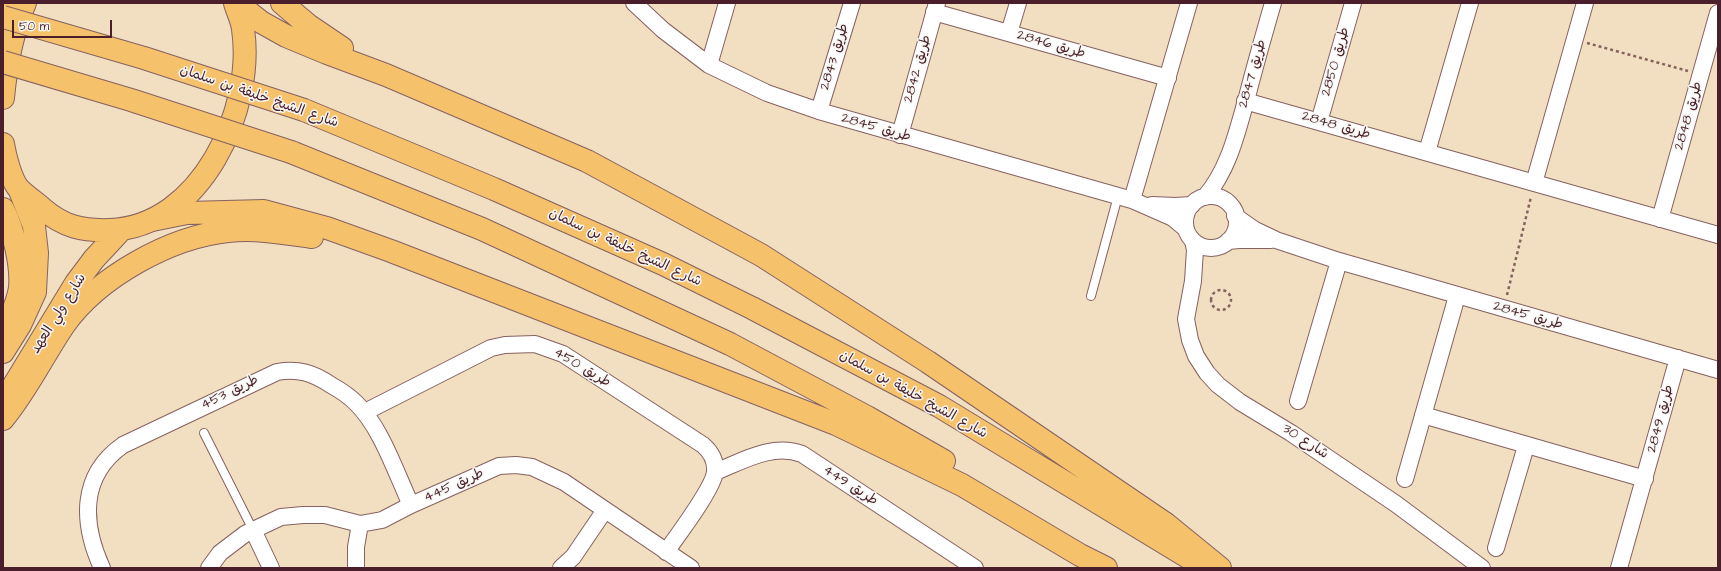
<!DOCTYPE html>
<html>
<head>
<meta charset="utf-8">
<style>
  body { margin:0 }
  #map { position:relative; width:1721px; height:571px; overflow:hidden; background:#f2dec1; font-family:"Architects Daughter",sans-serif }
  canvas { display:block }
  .frame { position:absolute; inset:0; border:4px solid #4a1f2b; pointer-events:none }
  .scale { position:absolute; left:12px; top:20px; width:100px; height:18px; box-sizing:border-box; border:2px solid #4a1f2b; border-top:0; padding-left:5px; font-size:12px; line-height:14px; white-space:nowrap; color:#4a1f2b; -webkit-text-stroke:3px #f6f6f2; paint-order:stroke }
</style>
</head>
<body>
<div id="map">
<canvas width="1721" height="571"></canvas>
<div class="frame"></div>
<div class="scale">50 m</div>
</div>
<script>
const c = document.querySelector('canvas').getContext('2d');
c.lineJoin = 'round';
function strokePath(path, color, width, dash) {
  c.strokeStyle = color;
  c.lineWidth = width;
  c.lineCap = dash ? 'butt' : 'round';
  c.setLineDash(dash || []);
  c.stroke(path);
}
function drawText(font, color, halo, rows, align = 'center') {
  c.font = font + ' "Architects Daughter","Playpen Sans Arabic",sans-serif';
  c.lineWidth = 3;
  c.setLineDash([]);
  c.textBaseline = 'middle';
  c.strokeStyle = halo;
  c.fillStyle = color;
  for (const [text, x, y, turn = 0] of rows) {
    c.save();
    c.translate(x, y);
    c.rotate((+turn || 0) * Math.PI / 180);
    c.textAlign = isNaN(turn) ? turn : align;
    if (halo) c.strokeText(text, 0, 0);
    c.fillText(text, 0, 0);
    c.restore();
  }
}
const lane = new Path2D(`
  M1091 296 1118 196
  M204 433 253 530`);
const street = new Path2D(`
  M634 3 663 30 709 65 767 93 819 111 1132 200 1173 218 1185 228
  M934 12 1168 78
  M1009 33 1018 3
  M709 65 727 3
  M1245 101 1718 235
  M819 111 852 3
  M1319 122 1353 3
  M900 135 937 3
  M1427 152 1470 3
  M1534 183 1585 3
  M1185 222a26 26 0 1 1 52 0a26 26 0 1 1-52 0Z
  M1205 197C1229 169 1237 132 1247 97 1255 66 1264 34 1273 3
  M1132 200 1189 3
  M1152 205 1175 206 1192 205
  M1235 216 1255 230 1276 240 1339 261 1718 370
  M1660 219 1718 13
  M1193 241 1195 250 1193 281 1186 319 1190 340 1196 356 1207 373 1218 385 1240 402 1291 433 1396 504 1482 568
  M1228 241 1239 240H1271
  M1298 401 1339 261
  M365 412 491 348 505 345 535 344 563 354 703 445C711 452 716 461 715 472 713 489 677 536 666 552
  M1423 415 1645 479
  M715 472C743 461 772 443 802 454L975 568
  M1405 479 1457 296
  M253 530 271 568
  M1496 548 1526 446
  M102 568C82 524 79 476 123 445L277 372C298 368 313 373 331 385 340 390 349 396 356 403 381 427 396 473 411 505
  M209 568 220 553 245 534 281 517 303 515H325L360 524 382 520 411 505 499 466 516 465 532 467 564 482 691 568
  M356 568V547L360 524
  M561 568 573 557 605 510
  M1619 568 1678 358`);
const primary = new Path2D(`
  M3 98C6 66 12 32 25 3
  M3 144C5 156 11 180 19 189 26 196 35 202 43 209 64 227 83 231 110 230 201 227 255 109 243 29 242 20 237 11 235 3
  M3 352 20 325 35 292 37 253 34 226 20 191
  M3 403 76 283 94 259 121 230`);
const highway = new Path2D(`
  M237 3 261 22 286 36 327 53 386 75 587 161 761 255 928 362 1166 524 1220 568
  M282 3 308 25 342 48
  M3 21 7 3
  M304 110 494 189 663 264 752 308 939 406 1196 562
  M291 152 482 229 730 344 867 417 944 461
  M3 158 6 160
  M3 209C13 228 22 265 20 287 19 300 8 323 3 336
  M152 220 187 213 264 211 327 228 391 251 836 424 962 485 1080 555 1106 568
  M3 419C27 390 43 356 64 325 98 277 170 237 228 231 256 228 284 233 312 237`);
strokePath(lane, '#856260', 10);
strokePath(street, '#856260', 18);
strokePath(primary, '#856260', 24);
strokePath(highway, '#856260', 24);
strokePath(new Path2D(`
  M1587 43 1688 71
  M1211 300a10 10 0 1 1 20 0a10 10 0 1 1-20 0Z
  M1507 295 1531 197`), '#856260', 2.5, [3, 3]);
strokePath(lane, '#fff', 8);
strokePath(street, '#fff', 16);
strokePath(primary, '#f5c16b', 22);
strokePath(highway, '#f5c16b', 22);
const highwayBridge = new Path2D(`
  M3 17 144 58 304 110
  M3 62 131 100 291 152`);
strokePath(highwayBridge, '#856260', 24, []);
strokePath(highwayBridge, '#f5c16b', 22);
drawText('14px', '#4a1f2b', '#f6f6f2', [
  ["طريق 2846",1051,45,16],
  ["طريق 2843",835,57,-73],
  ["طريق 2850",1336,62,-74],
  ["طريق 2842",918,69,-74],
  ["طريق 2847",1253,74,-74],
  ["شارع الشيخ خليفة بن سلمان",259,97,19],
  ["طريق 2848",1689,116,-74],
  ["طريق 2848",1336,126,16],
  ["طريق 2845",876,128,16],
  ["شارع الشيخ خليفة بن سلمان",625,248,25],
  ["شارع ولي العهد",59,314,-58],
  ["طريق 2845",1528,316,16],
  ["طريق 450",582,368,31],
  ["طريق 453",230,393,-26],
  ["شارع الشيخ خليفة بن سلمان",913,395,29],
  ["طريق 2849",1661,419,-75],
  ["شارع 30",1305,442,33],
  ["طريق 445",454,486,-24],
  ["طريق 449",850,486,33]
]);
</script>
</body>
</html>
